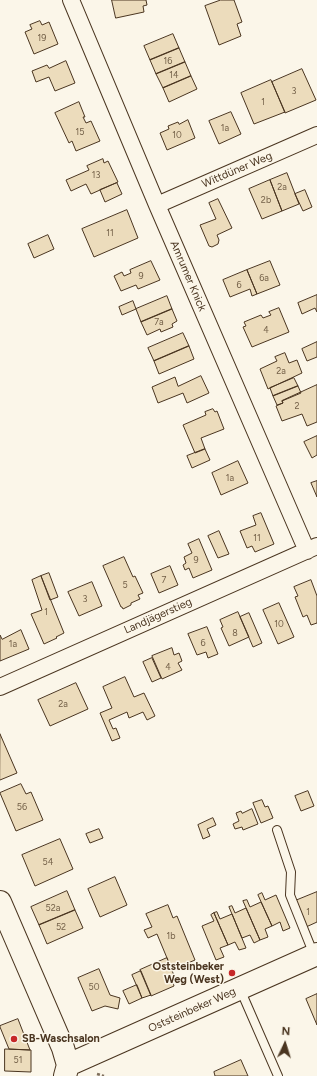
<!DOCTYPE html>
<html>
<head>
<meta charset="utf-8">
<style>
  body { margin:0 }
  #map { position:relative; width:317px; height:1076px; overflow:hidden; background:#fbf6e9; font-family:Figtree,sans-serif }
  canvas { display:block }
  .north { position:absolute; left:265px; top:1024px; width:40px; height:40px; -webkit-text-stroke:3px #fbf6e9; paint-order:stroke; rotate:4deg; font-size:11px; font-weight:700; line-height:16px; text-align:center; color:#4a3520 }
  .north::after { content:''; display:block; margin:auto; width:14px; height:18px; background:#4a3520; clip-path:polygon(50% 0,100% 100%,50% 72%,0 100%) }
</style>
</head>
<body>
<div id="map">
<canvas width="317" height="1076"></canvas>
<div class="north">N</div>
</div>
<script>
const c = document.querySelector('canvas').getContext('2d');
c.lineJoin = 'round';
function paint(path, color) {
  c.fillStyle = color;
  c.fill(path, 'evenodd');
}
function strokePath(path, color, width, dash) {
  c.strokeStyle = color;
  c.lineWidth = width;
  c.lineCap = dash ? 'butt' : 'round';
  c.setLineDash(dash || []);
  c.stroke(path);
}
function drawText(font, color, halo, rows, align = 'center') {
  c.font = font + ' Figtree,sans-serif';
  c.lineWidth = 3;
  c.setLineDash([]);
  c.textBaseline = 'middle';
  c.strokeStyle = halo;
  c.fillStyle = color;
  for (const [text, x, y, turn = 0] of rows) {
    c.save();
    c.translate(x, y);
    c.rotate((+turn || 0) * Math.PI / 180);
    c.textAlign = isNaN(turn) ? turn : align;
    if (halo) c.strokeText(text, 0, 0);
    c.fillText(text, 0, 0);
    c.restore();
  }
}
const building = new Path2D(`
  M112 0H146L147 5 143 6 144 12 116 18Z
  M221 0H234L242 22 237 24 241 36 219 45 205 6Z
  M40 21 42 25 49 22 58 44 34 54 25 32 32 29 30 25Z
  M173 34 179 48 150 60 144 46Z
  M179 48 185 62 156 74 150 60Z
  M66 61 75 83 55 91 49 77 36 82 32 71 47 65 49 68Z
  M185 62 191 76 163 88 156 74Z
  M302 69 316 100 285 113 272 82Z
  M191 76 197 89 169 102 163 88Z
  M271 80 285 112 254 124 241 93Z
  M79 102 85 117H83L86 123 91 121 100 141 76 151 72 141 69 143 55 113Z
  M231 112 241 134 219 144 209 121Z
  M188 120 195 138 167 150 160 133 169 129 168 126 178 122 179 124Z
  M103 159 104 163 108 161 118 182 91 194 86 184 71 191 66 180 89 170 87 166Z
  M287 173 299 204 282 211 270 180Z
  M270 180 282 211 262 219 249 189Z
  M117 183 122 194 105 202 100 190Z
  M305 190 312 207 303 211 295 194Z
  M218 199 232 228 217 235 219 240 218 244 212 247 209 246 200 225 216 219 209 203Z
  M127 210 138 238 94 257 82 229Z
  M48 235 54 249 34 258 28 244Z
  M151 261 160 280 138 289 136 285 121 291 114 276 122 272 124 276 131 273 130 270Z
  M270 261 280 285 257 294 247 270Z
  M247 270 257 294 252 296 250 289 230 297 223 280Z
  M317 295V312L315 308 302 314 298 303Z
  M167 296 172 309 141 322 136 309Z
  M133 301 136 309 122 315 119 307Z
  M279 308 289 332 252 347 243 327 246 326 244 322 261 315 263 318 271 315 269 312Z
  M172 309 177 321 172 324 173 327 161 332 160 329 147 335 141 322Z
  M183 333 189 346 154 361 148 348Z
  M317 342V357L307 361 302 349Z
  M189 346 194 359 159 374 154 361Z
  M285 353 289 363 297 360 302 373 268 389 260 369 277 361 275 357Z
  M201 376 209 393 187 403 183 393 158 403 152 387 175 377 178 386Z
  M294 378 298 386 273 396 270 388Z
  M317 385V422L307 426 302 414 282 421 276 406 283 403 282 401Z
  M298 386 301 393 282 401 283 403 277 405 273 396Z
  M213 409 215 412 217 411 224 429 201 438 205 449 195 453 183 425 206 415 205 412Z
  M317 436V455L312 458 304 442Z
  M205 449 210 460 192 468 187 456Z
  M238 461 248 483 221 495 212 473Z
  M317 481V497L311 483Z
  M261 513 274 544 255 552 252 546 247 548 240 531 256 525 253 516Z
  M219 531 229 554 218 558 208 536Z
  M199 539 212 570 193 578 189 568 185 570 183 565 186 563 184 557 192 553 188 544Z
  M124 557 133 577 135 576 143 593 138 595 140 599 131 603V605L123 609 122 607H121L103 566Z
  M170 566 178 585 159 593 151 574Z
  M49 573 58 597 50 600 41 576Z
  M41 576 64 633 56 637 57 638 44 644 31 614 42 610 32 580Z
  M311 580 317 596V623L311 625 307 615 303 617 295 597 298 596 294 587Z
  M92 582 102 606 79 616 68 592Z
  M279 603 294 637 278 644 263 610Z
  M238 612 249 637 229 646 221 628 223 627 220 620Z
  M249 613 262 643 253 647 240 617Z
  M207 627 218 654 208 658 206 652 197 655 188 634Z
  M21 630 29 649 0 661V635L2 639Z
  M172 648 174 655 179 653 182 661 178 663 182 670 162 679 152 656Z
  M152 658 161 678 152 682 143 662Z
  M125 677 134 697 144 693 155 716 147 720 143 712 129 718 127 712 109 720 113 729 116 728 120 738 112 741 100 713 112 708 103 687Z
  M76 683 88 709 50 726 38 700Z
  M0 734 17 773 0 780Z
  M21 784 26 794 31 792 43 820 16 831 0 793Z
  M308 791 314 806 301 811 295 796Z
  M262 800 265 807 268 806 273 818 261 823 253 803Z
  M252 809 258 824 243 830 242 827 235 829 233 824 239 821 236 813 241 811 242 813Z
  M213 818 216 825 207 829 210 836 203 839 198 825Z
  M99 829 103 838 90 843 86 834Z
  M60 839 73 869 35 886 22 855Z
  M115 877 127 905 100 917 88 889Z
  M67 891 75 910 39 925 31 907Z
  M317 892V922L306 927 295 901Z
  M262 893 265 900 276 895 290 928 283 931 280 922 272 926 258 895Z
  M247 900 250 907 261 902 272 926 265 929 268 937 260 940 243 901Z
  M168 905 173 918 177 916 195 960 172 970 157 934 148 938 144 930 152 927 146 914Z
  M232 906 235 913 246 908 260 940 254 943 250 935 242 938 229 907Z
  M75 910 83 928 47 944 39 925Z
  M217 912 220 919 232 914 246 948 239 950 235 942 228 945 214 913Z
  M214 913 228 945 220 948 224 957 216 960 202 926 214 921 211 915Z
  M167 958 175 978 172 979 174 986 151 996 140 970Z
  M99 969 110 995 120 998 118 1009 105 1006 92 1011 78 978Z
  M141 971 151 995 142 998 132 975Z
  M137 985 142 998 129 1004 123 991Z
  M317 994V1025L306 999Z
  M18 1019 30 1050 9 1049 0 1027V1026Z
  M5 1049 31 1050V1072L5 1071Z
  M241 1060 248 1076H215L214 1072Z`);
paint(building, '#ecdcbc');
strokePath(building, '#4a3520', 1);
const lane = new Path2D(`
  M277 830 291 872 290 895 314 955
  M240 989 278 1076`);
const street = new Path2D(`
  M71 0 157 205 307 551
  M157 205 317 135
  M0 687 317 546`);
const secondary = new Path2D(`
  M0 902 63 1048 68 1065 65 1076
  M68 1065 317 954`);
strokePath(lane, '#4a3520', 10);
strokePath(street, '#4a3520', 18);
strokePath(secondary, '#4a3520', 24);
strokePath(new Path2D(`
  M97 1074 104 1076`), '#7f6f5c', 2.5, [3, 2]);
strokePath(lane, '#fbf6e9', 8);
strokePath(street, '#fbf6e9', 16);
strokePath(secondary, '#fbf6e9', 22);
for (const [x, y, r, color] of [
  [232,973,4,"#c62828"],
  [14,1039,4,"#c62828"]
]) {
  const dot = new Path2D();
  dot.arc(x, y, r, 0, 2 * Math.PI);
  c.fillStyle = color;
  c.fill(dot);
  strokePath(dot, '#fbf6e9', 1.5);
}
drawText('9px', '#725f47', null, [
  ["19",42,38],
  ["16",168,61],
  ["14",174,75],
  ["3",294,91],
  ["1",263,102],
  ["1a",225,128],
  ["15",80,132],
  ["10",177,135],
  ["13",96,175],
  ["2a",282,187],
  ["2b",266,200],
  ["11",110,233],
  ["9",141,276],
  ["6a",264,278],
  ["6",239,285],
  ["7a",159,322],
  ["4",266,330],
  ["2a",281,371],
  ["2",297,406],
  ["1a",230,478],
  ["11",257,538],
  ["9",196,560],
  ["7",164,580],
  ["5",125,585],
  ["3",85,599],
  ["1",46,612],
  ["10",279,624],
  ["8",235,633],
  ["6",203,643],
  ["1a",13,644],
  ["4",168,667],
  ["2a",63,704],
  ["56",22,807],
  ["54",48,862],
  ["52a",53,908],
  ["1",308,912],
  ["52",61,927],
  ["1b",171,936],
  ["50",94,987],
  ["51",18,1060]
]);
drawText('11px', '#4a3520', '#fbf6e9', [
  ["Wittdüner Weg",237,170,-23],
  ["Amrumer Knick",188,276,67],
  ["Landjägerstieg",158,616,-24],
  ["Oststeinbeker Weg",192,1010,-24]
]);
drawText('bold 11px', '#4a3520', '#fbf6e9', [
  ["Oststeinbeker",224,967],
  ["Weg (West)",224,980],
  ["SB-Waschsalon",22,1039,"left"]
], 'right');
</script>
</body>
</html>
